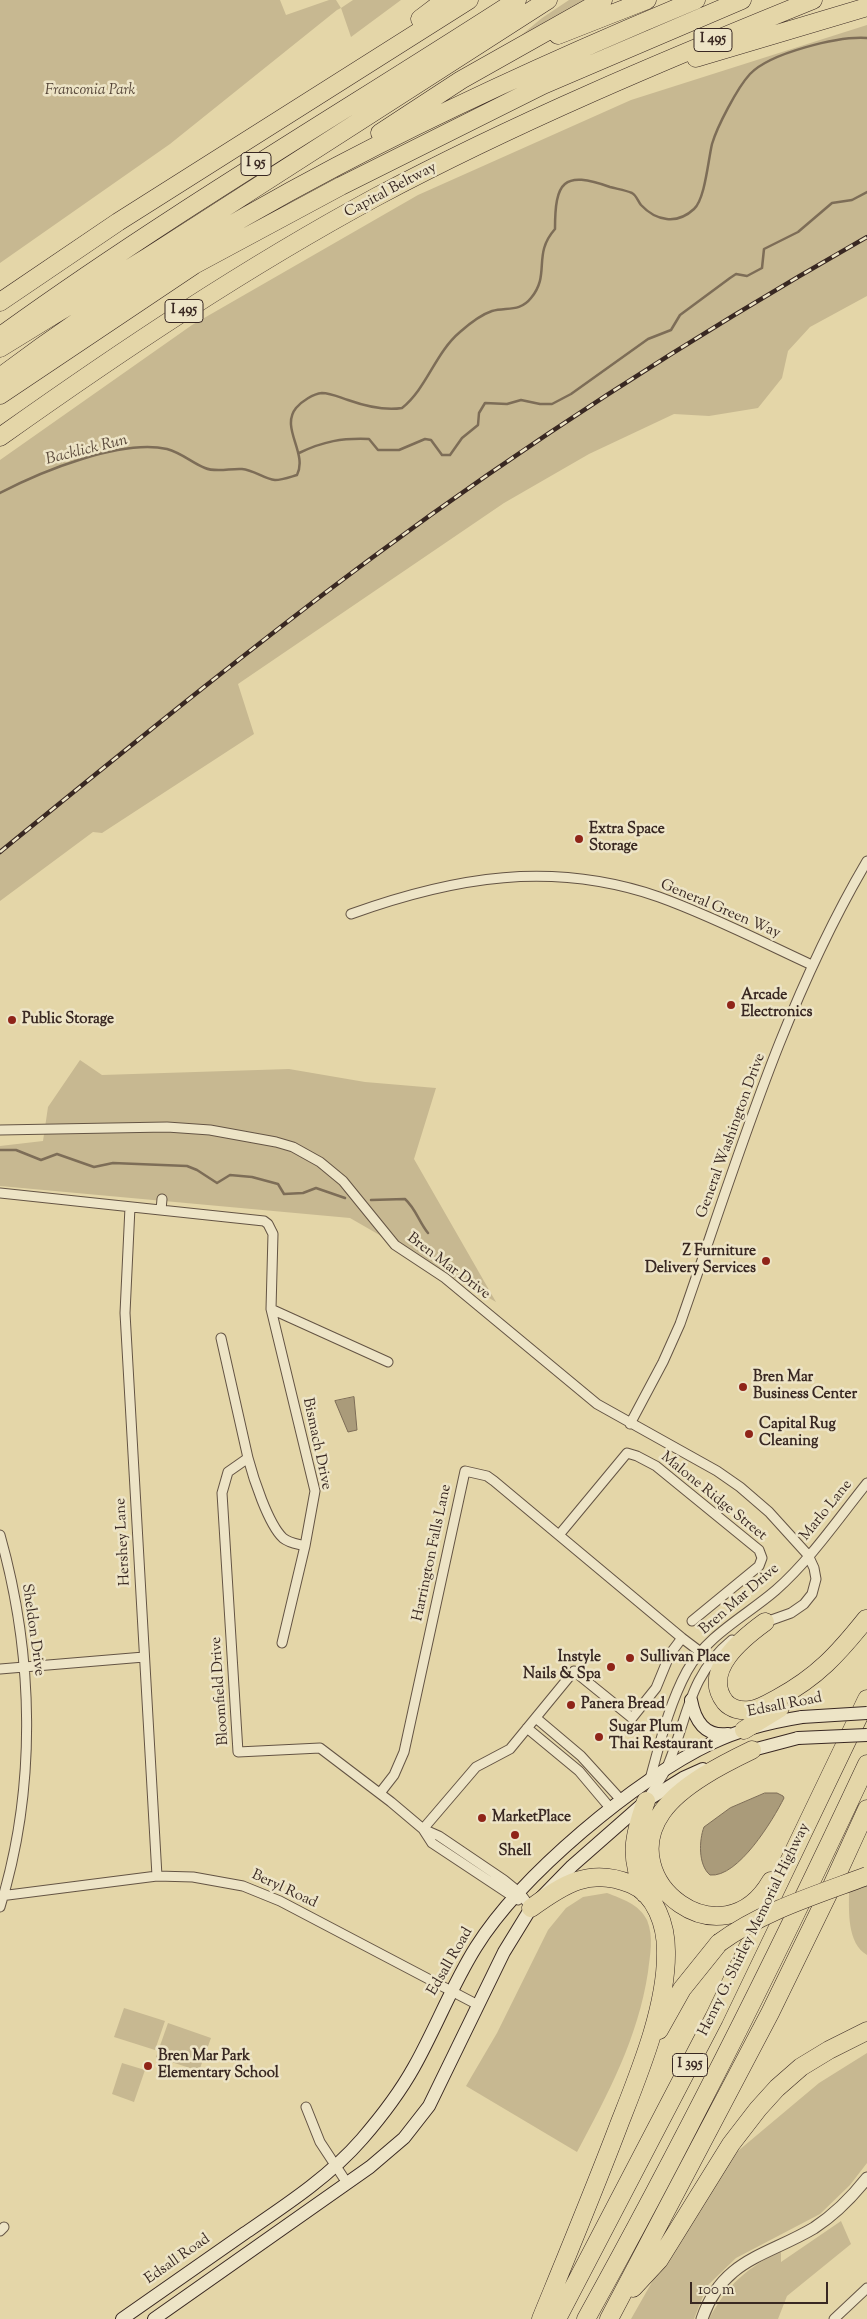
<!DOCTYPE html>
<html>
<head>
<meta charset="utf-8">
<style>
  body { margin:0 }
  #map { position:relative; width:867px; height:2319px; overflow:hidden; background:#e4d6a8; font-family:"Sorts Mill Goudy",serif }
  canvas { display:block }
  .scale { position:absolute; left:690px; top:2282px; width:138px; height:22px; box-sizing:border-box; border:2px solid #392822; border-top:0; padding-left:6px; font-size:15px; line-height:18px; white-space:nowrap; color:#392822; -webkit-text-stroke:4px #ede4c6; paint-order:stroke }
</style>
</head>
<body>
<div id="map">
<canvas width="867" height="2319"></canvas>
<div class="scale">100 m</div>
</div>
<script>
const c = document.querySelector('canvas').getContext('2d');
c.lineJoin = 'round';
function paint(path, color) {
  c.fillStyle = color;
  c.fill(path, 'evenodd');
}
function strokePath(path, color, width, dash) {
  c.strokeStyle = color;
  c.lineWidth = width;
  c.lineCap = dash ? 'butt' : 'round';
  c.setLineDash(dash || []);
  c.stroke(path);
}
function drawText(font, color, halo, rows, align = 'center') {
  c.font = font + ' "Sorts Mill Goudy",serif';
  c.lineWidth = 5;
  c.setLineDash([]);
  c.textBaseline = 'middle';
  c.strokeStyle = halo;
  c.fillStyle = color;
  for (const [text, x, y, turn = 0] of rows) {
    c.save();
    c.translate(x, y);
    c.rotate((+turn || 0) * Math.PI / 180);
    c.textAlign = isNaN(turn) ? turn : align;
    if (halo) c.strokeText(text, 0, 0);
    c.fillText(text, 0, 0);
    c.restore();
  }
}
paint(new Path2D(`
  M0 0H280L286 15 329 0H336L341 8 353 0H401L351 37 341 8 337 10 170 144 0 263Z
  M569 0H590L513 42 542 18Z
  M867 25V296L810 327 788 351 782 378 758 408 709 416 674 414 589 454 504 503 238 684 254 734 102 833 93 832 0 901V460L192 325 418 195 631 100Z
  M80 1060 102 1075 289 1069 365 1082 436 1088 414 1159 496 1302 350 1218 0 1186V1146L43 1141 48 1107Z
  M867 1886V1955C847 1943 849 1912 849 1892Z
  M607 1893C622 1899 639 1904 647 1920 654 1937 650 1955 648 1972 638 2038 608 2094 577 2152L466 2086 497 2033 548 1930 566 1908 583 1897Z
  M124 2008 165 2021 155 2050 114 2037Z
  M168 2023 211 2038 199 2071 156 2057Z
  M867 2053V2163L850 2185 820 2214 736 2258 707 2286 694 2319H631L686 2222 732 2156 819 2083Z
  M122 2063 145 2070 134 2102 112 2094Z
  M841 2221 851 2244 787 2296 778 2319H709C729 2282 746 2270 781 2250V2262Z`), '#c7b891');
const water = new Path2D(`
  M354 1397 357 1430 348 1432 335 1401Z
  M765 1793H777L783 1796 784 1798C773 1820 738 1878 710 1875 698 1865 699 1840 704 1827L730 1808Z`);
paint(water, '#aa9b7a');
strokePath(water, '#7d6d57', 1);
strokePath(new Path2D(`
  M299 453C324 441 342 438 369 439L378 450H399L425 439 431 440 442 455H450L462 438 478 425 479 413 485 403 507 404 521 400 540 404H552L571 394 648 339 671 330 680 315 730 278 736 274 747 276 762 268 764 249 798 232 832 203 852 200 867 192
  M0 493C42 471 121 439 167 449 182 453 192 463 205 468 216 473 231 468 242 469 254 470 264 479 275 480 282 480 290 477 297 475 308 453 280 428 296 408 302 401 313 394 322 393 331 393 341 398 348 400 365 406 384 411 402 408 427 388 435 353 460 332 469 324 480 315 492 311 507 307 520 312 531 298 551 274 532 255 555 229 555 182 563 170 610 187 617 189 625 190 632 193 636 195 638 201 641 205 656 221 677 225 694 209 705 199 708 161 712 144 717 127 737 88 750 74 770 53 838 36 867 38
  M0 1150H16L41 1160 57 1154 94 1167 113 1163 187 1166 197 1170 217 1183 230 1175 252 1177 278 1184 284 1194 303 1193 316 1188 345 1198
  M371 1200 405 1199C416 1209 419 1222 428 1233`), '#7d6d57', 2.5);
const minor = new Path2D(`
  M351 914C454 877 552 860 659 897 712 916 762 942 812 965
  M0 1130 167 1127 210 1130 276 1142 293 1147 320 1162 343 1181 395 1245 445 1278 597 1404 717 1471 740 1487 769 1512 808 1555 814 1568 816 1579 812 1594 804 1604 791 1613 763 1623
  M0 1193 264 1221 268 1224 273 1234 271 1309 388 1362
  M130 1207 125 1313 157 1876
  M161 1210 162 1199
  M271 1309 315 1491 305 1546 282 1643
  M221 1338 248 1458 228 1472 222 1493 238 1752 320 1748 391 1802 423 1829 439 1836 504 1880 520 1893 531 1908
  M630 1424 663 1362 680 1324C735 1168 782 1005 867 861
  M248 1458C253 1477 268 1524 283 1538 289 1543 298 1544 305 1546
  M0 1535C34 1655 37 1788 0 1907
  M559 1535 627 1453 637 1456 656 1466 759 1550 762 1558 759 1566 692 1621
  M0 1669 144 1657
  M536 1718 581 1756 622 1801
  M527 1728 579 1771 611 1809
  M650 1779C660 1743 669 1704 687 1671 707 1635 746 1616 776 1590 811 1559 838 1519 867 1483
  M380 1793 394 1775 404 1752 465 1471 487 1476 494 1481 682 1638 711 1660
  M648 1798C654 1788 663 1777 668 1765 688 1717 689 1675 732 1640
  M423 1829 476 1767 510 1749 574 1671 632 1718 656 1688 670 1654 682 1638
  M423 1829 432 1843 518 1900
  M0 1896 157 1876 193 1877 243 1886 280 1901 478 2005
  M306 2107 320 2142 347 2183
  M0 2231 4 2227
  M834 2319 867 2288`);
const tertiary = new Path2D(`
  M702 2319C722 2259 767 2256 814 2228 834 2215 852 2197 867 2178`);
const secondary = new Path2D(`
  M691 1700C695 1721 705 1737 728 1734
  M745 1752 798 1738
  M122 2319C163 2290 204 2262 245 2233 286 2205 329 2177 362 2139 381 2117 399 2094 414 2067 436 2028 452 1985 476 1947 521 1875 636 1779 712 1743 741 1729 771 1722 802 1717
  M154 2319 370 2167 404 2138 429 2106 504 1952 531 1908 572 1866 646 1801 683 1778 703 1769`);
const motorway = new Path2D(`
  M420 19 445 0
  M558 35 647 0
  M696 58 867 7
  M380 133 461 80 603 0
  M0 302 118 222 469 0
  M6 332C171 213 347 110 517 0
  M0 348 148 257 548 0
  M0 377C213 217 451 102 696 0
  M0 395 194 265 341 186 543 85 742 0
  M0 437C121 351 245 268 376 197 517 122 665 60 813 0
  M765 1622C743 1638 701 1671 725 1702 731 1709 741 1711 750 1710 760 1709 769 1703 778 1698 817 1677 838 1654 866 1619
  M744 1730 780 1708
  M752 1750C723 1764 681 1785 662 1812 613 1882 723 1964 771 1881
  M645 1894C629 1857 633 1838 646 1801
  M531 1908C564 1884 590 1867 631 1884 656 1894 666 1926 666 1951 667 2006 640 2071 620 2122 595 2188 568 2253 541 2319
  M659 2030 682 1989 719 1943
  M633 2288 659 2260 731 2144 758 2109 777 2088 801 2067 829 2050 867 2031
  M557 2319 714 2018 867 1699
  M586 2319C687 2137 779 1952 867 1764
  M609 2319 770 2013 830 1890 867 1809`);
strokePath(minor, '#645444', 11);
strokePath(tertiary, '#645444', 13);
strokePath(secondary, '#392822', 14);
strokePath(motorway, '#392822', 19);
strokePath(minor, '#ede4c6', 9);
strokePath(tertiary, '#ede4c6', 11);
strokePath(secondary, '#ede4c6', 12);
strokePath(motorway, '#e4d6a8', 18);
const rail = new Path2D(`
  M0 852C123 752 246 651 373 557 531 440 697 334 867 237`);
strokePath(rail, '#392822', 4.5);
strokePath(rail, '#ede4c6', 2.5, [8]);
const secondaryBridge = new Path2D(`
  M802 1717 867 1713
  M798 1738 867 1735`);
const motorwayBridge = new Path2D(`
  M719 1943C763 1911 816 1895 867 1876`);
strokePath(secondaryBridge, '#392822', 14, []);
strokePath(motorwayBridge, '#392822', 19, []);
strokePath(secondaryBridge, '#ede4c6', 12);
strokePath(motorwayBridge, '#e4d6a8', 18);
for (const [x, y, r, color] of [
  [579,839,5,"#8f2418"],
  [731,1005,5,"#8f2418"],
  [12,1020,5,"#8f2418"],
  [766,1261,5,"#8f2418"],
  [743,1387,5,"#8f2418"],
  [749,1434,5,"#8f2418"],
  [630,1658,5,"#8f2418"],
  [611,1667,5,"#8f2418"],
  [571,1705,5,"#8f2418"],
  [599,1737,5,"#8f2418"],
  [482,1818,5,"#8f2418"],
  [515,1835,5,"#8f2418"],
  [148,2066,5,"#8f2418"]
]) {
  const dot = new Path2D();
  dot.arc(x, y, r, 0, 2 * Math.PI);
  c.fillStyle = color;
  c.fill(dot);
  strokePath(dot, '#ede4c6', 2);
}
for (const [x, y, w] of [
  [713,40,38],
  [256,164,30],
  [184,311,38],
  [690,2065,35]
]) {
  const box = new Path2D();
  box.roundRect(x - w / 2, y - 11.5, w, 23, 4);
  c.fillStyle = '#ede4c6';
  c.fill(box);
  strokePath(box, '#392822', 1);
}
drawText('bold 14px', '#392822', null, [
  ["I 495",713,40],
  ["I 95",256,164],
  ["I 495",184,311],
  ["I 395",690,2065]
]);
drawText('italic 15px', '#554538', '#ede4c6', [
  ["Franconia Park",90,91]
]);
drawText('15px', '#392822', '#ede4c6', [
  ["Capital Beltway",391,191,-28],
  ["General Green Way",720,910,23],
  ["General Washington Drive",732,1136,-70],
  ["Bren Mar Drive",448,1267,37],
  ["Bismach Drive",316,1444,78],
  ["Malone Ridge Street",713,1497,39],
  ["Marlo Lane",827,1511,-51],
  ["Hershey Lane",124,1542,-93],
  ["Harrington Falls Lane",433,1553,-78],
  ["Bren Mar Drive",740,1600,-41],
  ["Sheldon Drive",32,1630,82],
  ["Bloomfield Drive",221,1691,-94],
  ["Edsall Road",785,1706,-11],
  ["Beryl Road",284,1890,25],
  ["Henry G. Shirley Memorial Highway",755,1930,-64],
  ["Edsall Road",451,1962,-60],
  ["Edsall Road",178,2260,-35]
]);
drawText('bold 15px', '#392822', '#ede4c6', [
  ["Extra Space",589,830],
  ["Storage",589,847],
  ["Arcade",741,996],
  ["Electronics",741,1013],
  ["Public Storage",22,1020],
  ["Z Furniture",756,1252,"right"],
  ["Delivery Services",756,1269,"right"],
  ["Bren Mar",753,1378],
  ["Business Center",753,1395],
  ["Capital Rug",759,1425],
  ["Cleaning",759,1442],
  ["Instyle",601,1658,"right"],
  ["Nails & Spa",601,1675,"right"],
  ["Sullivan Place",640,1658],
  ["Panera Bread",581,1705],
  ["Sugar Plum",609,1728],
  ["Thai Restaurant",609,1745],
  ["MarketPlace",492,1818],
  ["Shell",515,1852,"center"],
  ["Bren Mar Park",158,2057],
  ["Elementary School",158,2074]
], 'left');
drawText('italic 16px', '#5b4a3c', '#ede4c6', [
  ["Backlick Run",87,451,-14]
]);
</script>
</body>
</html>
